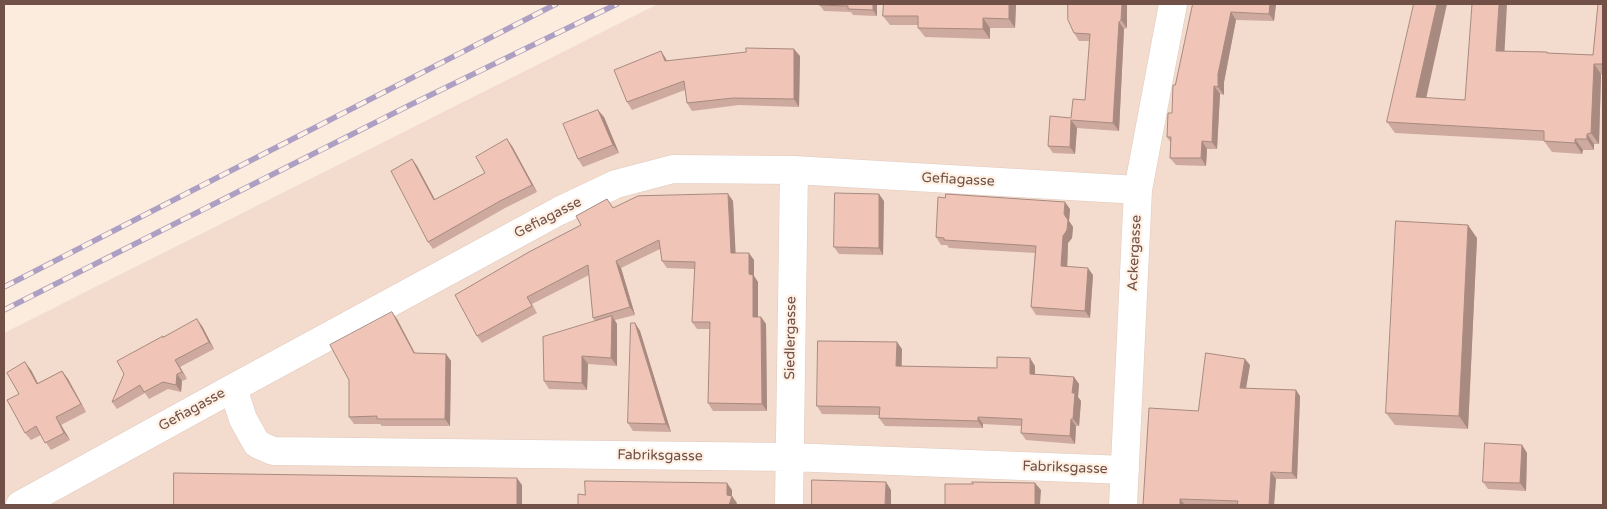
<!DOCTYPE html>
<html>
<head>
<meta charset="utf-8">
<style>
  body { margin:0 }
  #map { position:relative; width:1607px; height:509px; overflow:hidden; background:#fbecde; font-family:"Varela Round",sans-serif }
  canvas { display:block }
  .frame { position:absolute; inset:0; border:5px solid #715047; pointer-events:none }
</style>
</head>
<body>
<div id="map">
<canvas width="1607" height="509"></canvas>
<div class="frame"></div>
</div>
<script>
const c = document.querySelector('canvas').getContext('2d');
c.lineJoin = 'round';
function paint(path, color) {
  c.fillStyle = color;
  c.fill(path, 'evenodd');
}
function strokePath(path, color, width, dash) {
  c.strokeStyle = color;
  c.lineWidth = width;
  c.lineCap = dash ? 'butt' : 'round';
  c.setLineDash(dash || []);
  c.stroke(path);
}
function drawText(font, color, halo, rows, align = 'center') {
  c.font = font + ' "Varela Round",sans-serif';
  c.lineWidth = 4.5;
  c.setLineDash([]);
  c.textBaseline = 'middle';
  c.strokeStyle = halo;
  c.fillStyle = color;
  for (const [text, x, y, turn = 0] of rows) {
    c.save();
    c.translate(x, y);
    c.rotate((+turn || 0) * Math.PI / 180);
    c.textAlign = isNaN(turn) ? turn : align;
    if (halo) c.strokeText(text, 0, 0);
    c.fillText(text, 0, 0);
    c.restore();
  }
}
paint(new Path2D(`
  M658 4H1603V505H4V333Z`), '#f3dccd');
const minor = new Path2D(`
  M233 388 243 419 257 444 273 451 789 457 1125 470
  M20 505 233 388 559 211 616 184 673 169 794 170 1138 190
  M789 505 794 170
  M1123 505 1138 190 1173 4`);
strokePath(minor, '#e1c9be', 29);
strokePath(minor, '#fff', 28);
const rail = new Path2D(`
  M4 287 556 4
  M4 310 410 105 617 4`);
strokePath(rail, '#ad9fc3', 5.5);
strokePath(rail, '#fff0e4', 4, [11]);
paint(new Path2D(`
  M819 4H877V16L853 15 851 12 824 11Z
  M884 4H1016L1015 28H990V39L925 37 918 28V25H890L883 16Z
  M1127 4V28L1124 29 1119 131 1077 128 1075 154 1053 153 1048 146 1071 118 1085 100 1090 41H1079L1074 33Z
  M1193 4H1276L1274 21 1236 20 1224 82V95L1220 94 1217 149H1207L1206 166 1176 165 1170 158 1171 143 1167 137 1172 113Z
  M1603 4V75L1601 74 1599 144H1594V150H1583L1582 154 1552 152 1544 141 1395 133 1387 122 1426 98 1465 100 1504 51 1547 52 1548 53 1593 55Z
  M661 51 667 61 800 56 799 107 739 105 692 111 687 103 685 90 632 110 627 102Z
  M604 117 619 153 583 167 578 159Z
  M512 146 537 192 505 208 433 249 428 242 412 159 417 166 435 200 485 173Z
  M728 194 733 201 735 253 754 260V276L758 282V317H761L766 324 767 411H713L708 403 710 329H697L692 322 695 269 667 268 662 261 660 249 621 268 635 315 615 320 617 324V366L588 364 587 390 549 389 544 381 595 321 593 318 589 275 532 304 537 313 482 343 477 336 581 225 614 208Z
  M884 201 883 255 839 254 834 247Z
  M1070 209 1069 221 1073 227 1072 238 1068 243 1067 266 1093 275 1090 318 1036 315 1031 307 1035 253 949 248 947 245H941L936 237Z
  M1477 238 1468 429 1395 425 1386 413Z
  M397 319 415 353 446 354 451 361 450 426H382L380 424H354L349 417Z
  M635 323 640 331 671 432 633 431 628 423Z
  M202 326 214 349 180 367 187 379 182 381 181 392 168 389 149 399 145 393 117 409 112 402 163 337Z
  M902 349V366L997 368 1035 366V374L1074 377 1079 384 1078 397 1081 401 1079 426H1076L1075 444 1026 440 1021 433V426L983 424V428L885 426 879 418V415L822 414 817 406Z
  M1250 365 1246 388 1300 396 1297 479H1276L1274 505H1143L1198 411Z
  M31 370 38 383 62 371 68 379 86 412 61 425 70 440 51 450 41 435 31 440 25 433 19 394Z
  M1522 445 1527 453 1526 491 1488 489 1483 482Z`), '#cea99d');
paint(new Path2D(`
  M873 4H877V16L873 10Z
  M1009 4H1016L1015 28 1009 19Z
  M1122 4H1127V28L1121 20Z
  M1270 4H1276L1274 21 1269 14Z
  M1437 4H1447L1424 108 1416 97Z
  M1499 4H1507L1504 61 1496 51Z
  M1231 12 1236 20 1224 82V95L1218 87V74Z
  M983 18 990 28V39L983 29Z
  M1119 22 1124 29 1119 131 1113 123Z
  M794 49 800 56 799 107 794 99Z
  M661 51 666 59 670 69 665 61Z
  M1594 64 1601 74 1599 144 1591 133Z
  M1214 86 1220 94 1217 149 1212 142Z
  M598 110 604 117 619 153 613 145Z
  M1071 120 1077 128 1075 154 1070 147Z
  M1587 134 1594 144V150L1587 139Z
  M507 139 512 146 537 192 532 185Z
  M1575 139 1583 150 1582 154 1575 143Z
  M1202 141 1207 149 1206 166 1201 158Z
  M412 159 417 166 439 207 434 200Z
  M728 194 733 201 736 260 731 253Z
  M879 194 884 201 883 255 879 248Z
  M1065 202 1070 209 1069 221 1073 227 1072 238 1068 243 1067 273 1061 266Z
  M1468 225 1477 238 1468 429 1459 416Z
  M749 253 754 260V276L758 282V324L753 317 749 274Z
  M616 261 621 268 635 315 630 307Z
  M1088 268 1093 275 1090 318 1085 311Z
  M392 312 397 319 419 361 414 353Z
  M612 316 617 324V366L611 358Z
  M761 317 766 324 767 411 762 404Z
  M197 319 202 326 214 349 209 342Z
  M635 323 640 331 671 432 666 424Z
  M897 342 902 349 901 373 896 366Z
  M446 354 451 361 450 426 445 419Z
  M582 356 588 364 587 390 582 383Z
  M1030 358 1035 366V381L1030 374Z
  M1245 359 1250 365 1245 394 1240 388Z
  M175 360 180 367 187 379 182 372Z
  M25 362 31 370 42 392 37 384Z
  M62 371 68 379 86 412 81 404Z
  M177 374 182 381 181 392 176 385Z
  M1074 377 1079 384 1078 397 1081 401 1079 426 1073 419 1072 393Z
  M1296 390 1300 396 1297 479 1292 473Z
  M56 417 61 425 70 440 64 433Z
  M978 417 983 424V428L978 421Z
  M1071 419 1076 426 1075 444 1070 436Z
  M1522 445 1527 453 1526 491 1520 483Z
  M1271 472 1276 479 1274 505H1269Z
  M517 478 522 485V505H517Z
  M886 482 891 490V505H885Z
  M727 483 732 490V496L737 503 736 505H729L727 495Z
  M1035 483 1041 490 1040 505H1035Z
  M1180 499 1185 505H1180Z`), '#a88a80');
const building = new Path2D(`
  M819 4H873V10L848 9V6L819 5Z
  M884 4H1009V19L983 18V29L918 28V16H883Z
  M1068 4H1122L1121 20 1119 22 1113 123 1071 120 1070 147 1048 146 1050 116 1071 118 1073 99 1085 100 1090 34 1074 33 1068 20Z
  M1193 4H1270L1269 14 1231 12 1218 74V87L1214 86 1212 142 1202 141 1201 158H1170L1171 137H1167L1168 113H1172L1173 85H1175Z
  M1414 4H1437L1416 97 1465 100 1472 4H1499L1496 51 1547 52V53L1593 55 1598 4H1603V64H1594L1591 133 1587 134V139H1575V143L1544 141V131L1387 122Z
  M746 48 794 49V99L733 98 687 103 684 81 627 102 614 70 661 51 665 61 746 52Z
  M598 110 613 145 578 159 563 124Z
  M507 139 532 185 500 201 428 242 391 171 412 159 434 200 485 173 476 157Z
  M835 193 879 194V248L834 247Z
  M728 194 731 253H749V274L753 275V317H761L762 404 708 403 710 322H692L695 262 662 261 659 240 616 261 630 307 593 318 588 265 527 297 532 306 477 336 455 295 529 252 581 225 576 216 607 199 613 208 638 196Z
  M946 194 1065 202 1064 214 1068 220 1067 230 1063 236 1061 266 1088 268 1085 311 1031 307 1036 246 944 240V238L936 237 938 197 945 198Z
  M1396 221 1468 225 1459 416 1386 413Z
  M392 312 414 353 446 354 445 419H377V416L349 417V380L330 345Z
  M612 316 611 358 582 356V383L544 381 543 337Z
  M197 319 209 342 175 360 182 372 177 374 176 385 163 382 144 392 140 385 112 402 124 374 117 361 163 336V337Z
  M631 323H635L666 424 628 423Z
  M818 341 897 342 896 366 997 368V357L1030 358V374L1074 377 1072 393H1075L1073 419H1071L1070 436 1021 433 1022 419 978 417V421L879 418 880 407 817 406Z
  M1206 353 1245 359 1240 388 1296 390 1292 473 1271 472 1269 505H1237L1238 501 1180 499V505H1143L1149 408 1198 411Z
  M25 362 37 384 62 371 81 404 56 417 64 433 45 443 36 426 25 433 7 400 19 394 7 373Z
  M1485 443 1522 445 1520 483 1483 482Z
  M174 473 517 478V505H174Z
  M812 480 886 482 885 505H812Z
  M585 481 727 483V495L732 496 729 505H578V494L585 495Z
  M972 482 1035 483V505H945V484H973Z`);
paint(building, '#f0c5b7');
strokePath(building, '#a88a80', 1);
drawText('14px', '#715047', '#fff0e4', [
  ["Gefiagasse",958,180,3],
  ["Gefiagasse",548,218,-27],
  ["Ackergasse",1135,253,-87],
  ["Siedlergasse",791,338,-89],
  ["Gefiagasse",192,410,-29],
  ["Fabriksgasse",660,456,1],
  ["Fabriksgasse",1065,468,2]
]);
</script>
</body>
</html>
